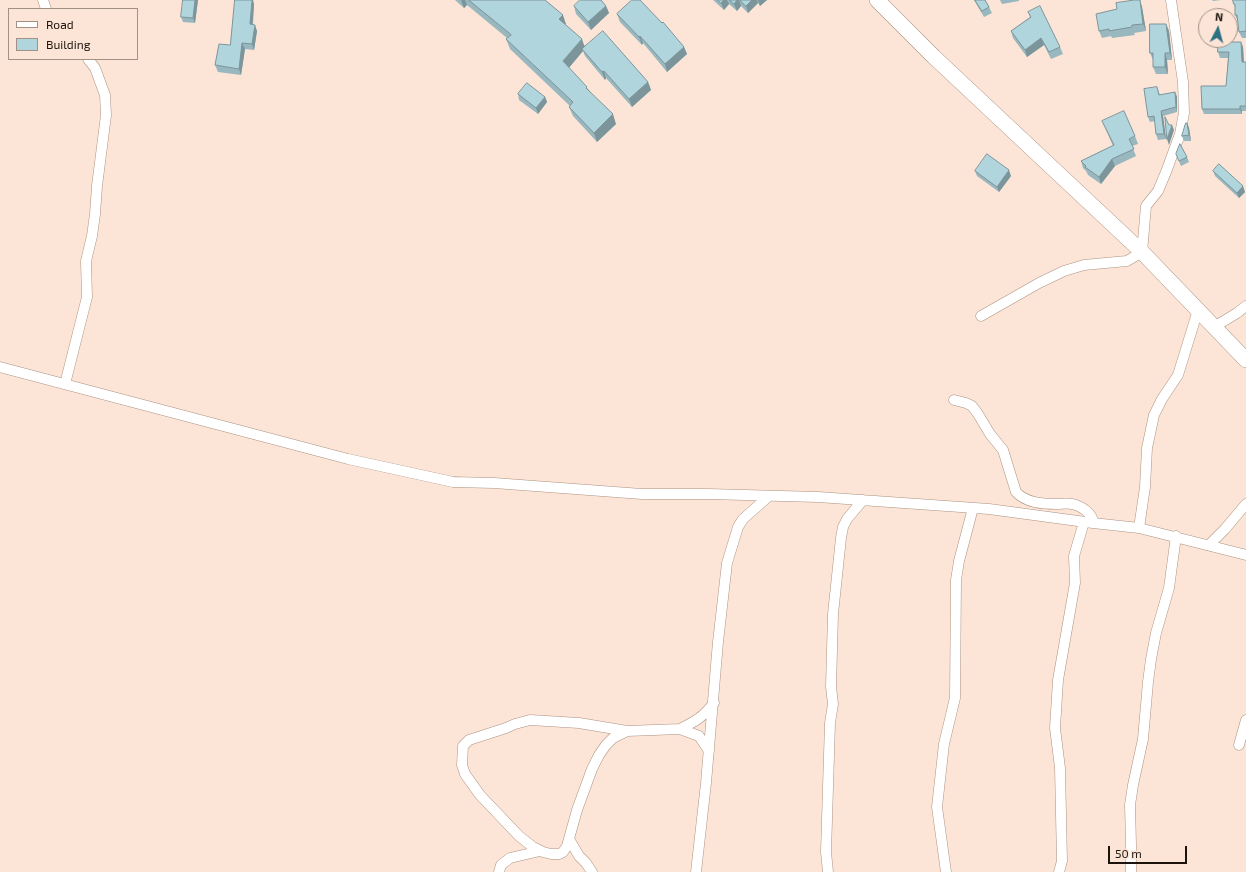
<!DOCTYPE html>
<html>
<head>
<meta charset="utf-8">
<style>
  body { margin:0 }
  #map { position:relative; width:1246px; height:872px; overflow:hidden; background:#fce5d7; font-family:"Exo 2",sans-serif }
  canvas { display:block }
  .legend { position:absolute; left:8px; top:8px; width:130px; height:52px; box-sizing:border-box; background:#fce5d7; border:1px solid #a39186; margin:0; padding:5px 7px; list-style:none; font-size:12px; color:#1d130d }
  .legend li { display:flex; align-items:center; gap:8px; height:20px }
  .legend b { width:20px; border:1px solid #a39186 }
  .north { position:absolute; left:1198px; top:8px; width:40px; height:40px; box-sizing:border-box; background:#fce5d7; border:1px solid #a39186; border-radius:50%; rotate:6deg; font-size:11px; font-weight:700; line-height:16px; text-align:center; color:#1d130d }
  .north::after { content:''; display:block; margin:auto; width:14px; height:18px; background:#2d7281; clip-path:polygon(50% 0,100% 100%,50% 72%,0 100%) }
  .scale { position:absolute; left:1108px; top:846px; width:79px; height:18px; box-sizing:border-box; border:2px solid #1d130d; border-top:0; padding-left:5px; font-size:12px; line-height:14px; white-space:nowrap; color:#1d130d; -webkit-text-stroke:3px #fce5d7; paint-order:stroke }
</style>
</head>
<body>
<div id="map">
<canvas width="1246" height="872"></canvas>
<ul class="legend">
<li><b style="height:5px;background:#fff"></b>Road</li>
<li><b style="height:11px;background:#b1d5dd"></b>Building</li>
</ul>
<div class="north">N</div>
<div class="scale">50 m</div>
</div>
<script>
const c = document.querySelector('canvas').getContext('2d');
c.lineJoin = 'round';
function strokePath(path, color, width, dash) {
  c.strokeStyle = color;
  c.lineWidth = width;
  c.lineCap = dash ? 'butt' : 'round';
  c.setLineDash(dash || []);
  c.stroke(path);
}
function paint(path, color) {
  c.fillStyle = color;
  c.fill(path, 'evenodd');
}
const minor = new Path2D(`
  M43 0 46 9
  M981 316 1039 283 1064 271 1084 265 1127 261 1142 252 1146 206 1158 191 1166 172 1180 134 1184 113 1183 82 1171 0
  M1214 327 1237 313 1246 306
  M0 367 348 459 453 482 494 483 642 494H708L818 497 989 509 1093 523 1139 528 1246 555
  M65 384 87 297 86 261 92 236 95 214 97 186 106 115 105 95 95 68 88 59
  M954 400 966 403 972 406 978 414 990 434 1003 450 1016 492C1026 503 1043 504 1057 504 1062 504 1067 503 1072 504 1082 506 1093 514 1093 523
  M1139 528 1145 487 1147 448 1154 415 1162 399 1178 375 1198 310
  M1209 545 1225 529 1246 504
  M680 729C696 721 703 717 714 703
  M627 731 579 723 530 720 515 724 506 728 469 740 463 746 462 765 465 774 480 795 519 836 533 847 543 852 551 854H559L563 852 567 846 577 810 592 769 599 755 606 745 613 738 627 731 680 729 699 736 709 751
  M1239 745 1246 720
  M569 839 579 856 586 863 592 872
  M499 872 501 865 510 858 540 851
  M696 872 706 783 718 642 727 563 738 527 743 519 769 496
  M828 872 826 852 830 723 833 704 831 687 833 614 841 538 843 527 847 519 863 500
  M946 872 937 807 944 744 955 698 956 580 959 561 973 508
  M1059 872 1062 861 1060 768 1055 728 1058 680 1075 583 1074 556 1084 522
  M1131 872V845L1130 805 1133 785 1143 739 1148 682 1151 659 1156 633 1169 588 1176 536`);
const secondary = new Path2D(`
  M877 0 934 57 1142 252 1246 360`);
strokePath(minor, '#ac9281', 11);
strokePath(secondary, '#ac9281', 16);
strokePath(minor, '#fff', 10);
strokePath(secondary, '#fff', 15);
paint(new Path2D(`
  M198 0 195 23 183 22 181 17Z
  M455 0H545L566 24V25L585 46 648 82 651 90 632 107 606 78 605 80 585 56 583 51 569 68 588 89 616 124 597 142 573 116 569 107 570 106 510 49 506 39 507 38 467 5 464 8Z
  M713 0H767L760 6 758 3 748 13 741 6 737 11 729 4 724 10Z
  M974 0H985L989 7 992 13 984 17Z
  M1000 0H1019V1L1002 4Z
  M1140 0 1142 7 1146 31 1134 33 1135 35 1112 38 1111 36 1102 38 1099 31 1117 9Z
  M1212 0H1221L1213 1Z
  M1246 0V38H1242L1239 32 1238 21 1235 15V8L1234 4Z
  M254 4 253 25 257 31 254 50 245 49 241 75 218 72 215 65 230 45Z
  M574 6H606L609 13 591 30 576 14Z
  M1028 12 1060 47 1063 54 1051 59 1044 45 1027 57 1013 38 1011 31 1030 17Z
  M617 14 684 47 687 54 667 72 643 43 642 45 620 22Z
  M1166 24 1169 31 1172 60H1167L1168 74H1156L1153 67V60L1150 53Z
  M1241 42 1243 47 1244 62H1246V111H1242V114H1204L1202 109 1226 86 1228 58H1220L1218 52Z
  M1157 87 1160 95 1175 92 1177 97V112L1163 116 1166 139 1158 140 1156 134 1155 121 1150 122 1148 117Z
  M518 94 545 97 547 102 538 114 519 100Z
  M1102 121 1135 136 1138 144 1132 146 1136 156 1115 166 1101 184 1088 175 1086 171 1083 168 1081 161 1113 146Z
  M1187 123 1189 128 1191 141H1184L1182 136Z
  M1176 154 1187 157 1189 162 1181 166Z
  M975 171 1011 176 999 192 977 176Z
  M1213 171 1245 192 1239 198 1215 176Z`), '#98b7be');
paint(new Path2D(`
  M195 0H198L195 23 193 18Z
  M252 0H253L254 4 252 31 250 24Z
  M461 0H465L467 5 464 8Z
  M724 0H727L729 4 724 10 721 3Z
  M737 0H739L741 6 737 11 734 4Z
  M752 0H757L758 3 748 13 746 6Z
  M758 0H767L760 6Z
  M1140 0 1142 7 1146 31 1143 24Z
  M606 6 609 13 591 30 588 22Z
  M563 15 566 24 562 29 559 19Z
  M1166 24 1169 31 1172 60 1170 53Z
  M255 25 257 31 254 50 252 44Z
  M640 36 643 43 642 45 639 37Z
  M1041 38 1044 45 1027 57 1025 50Z
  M582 39 585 48 582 49 583 51 566 71 563 61Z
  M1241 42 1243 47 1244 67 1242 62Z
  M242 43 245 49 241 75 239 69Z
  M684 47 687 54 667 72 665 64Z
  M1165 53 1167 60 1168 74 1165 67Z
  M604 71 606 78 605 80 602 72Z
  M648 82 651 90 632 107 629 99Z
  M1175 92 1177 97V112L1176 107Z
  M545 97 547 102 538 114 536 108Z
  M1240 106 1242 111V114L1240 109Z
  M1161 111 1163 116 1166 139 1164 134Z
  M613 114 616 124 597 142 594 133Z
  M1187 123 1189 128 1191 141 1189 135Z
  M1172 125 1174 130 1169 145 1167 139Z
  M1112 159 1115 166 1101 184 1099 177Z
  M1009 170 1011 176 999 192 997 187Z
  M1243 186 1245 192 1239 198 1237 193Z`), '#7c959b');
const building = new Path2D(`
  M183 0H195L193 18 181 17Z
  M235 0H252L250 24 255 25 252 44 242 43 239 69 215 65 219 44 230 45Z
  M469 0H545L563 15 559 19 582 39 563 61 587 87 586 88 613 114 594 133 569 107 573 102 506 39 511 35Z
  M580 0H601L606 6 588 22 574 6Z
  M632 0H640L662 23 663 22 684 47 665 64 640 36 639 37 617 14Z
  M718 0H724L721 3Z
  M730 0H737L734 4Z
  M740 0H752L746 6Z
  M975 0H985L989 7 982 11Z
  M1135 0H1140L1143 24 1132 25V27L1109 31V29L1099 31 1096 14 1117 9 1116 3Z
  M1233 0H1246V31L1239 32 1237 15H1235V4H1234Z
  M1040 6 1060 47 1049 52 1041 38 1025 50 1011 31 1031 17 1028 12Z
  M1150 24H1166L1170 53H1165V67H1153V53H1150Z
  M603 31 648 82 629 99 604 71 602 72 582 49Z
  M1218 42H1241L1242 62H1246V106H1240V109H1202L1201 86H1226L1229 52H1218Z
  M527 83 545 97 536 108 518 94Z
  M1157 87 1159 95 1175 92 1176 107 1161 111 1164 134H1156L1154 116 1148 117 1144 89Z
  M1124 111 1135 136 1129 139 1134 149 1112 159 1099 177 1085 167 1086 166 1081 161 1114 145 1102 121Z
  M1165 117 1169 125H1172L1167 139Z
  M1186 123H1187L1189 135 1182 136Z
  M1180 144 1187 157 1179 161 1176 154Z
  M987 154 1009 170 997 187 975 171Z
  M1219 164 1243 186 1237 193 1213 171Z`);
paint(building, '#b1d5dd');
strokePath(building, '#7c959b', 1);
</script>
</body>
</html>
